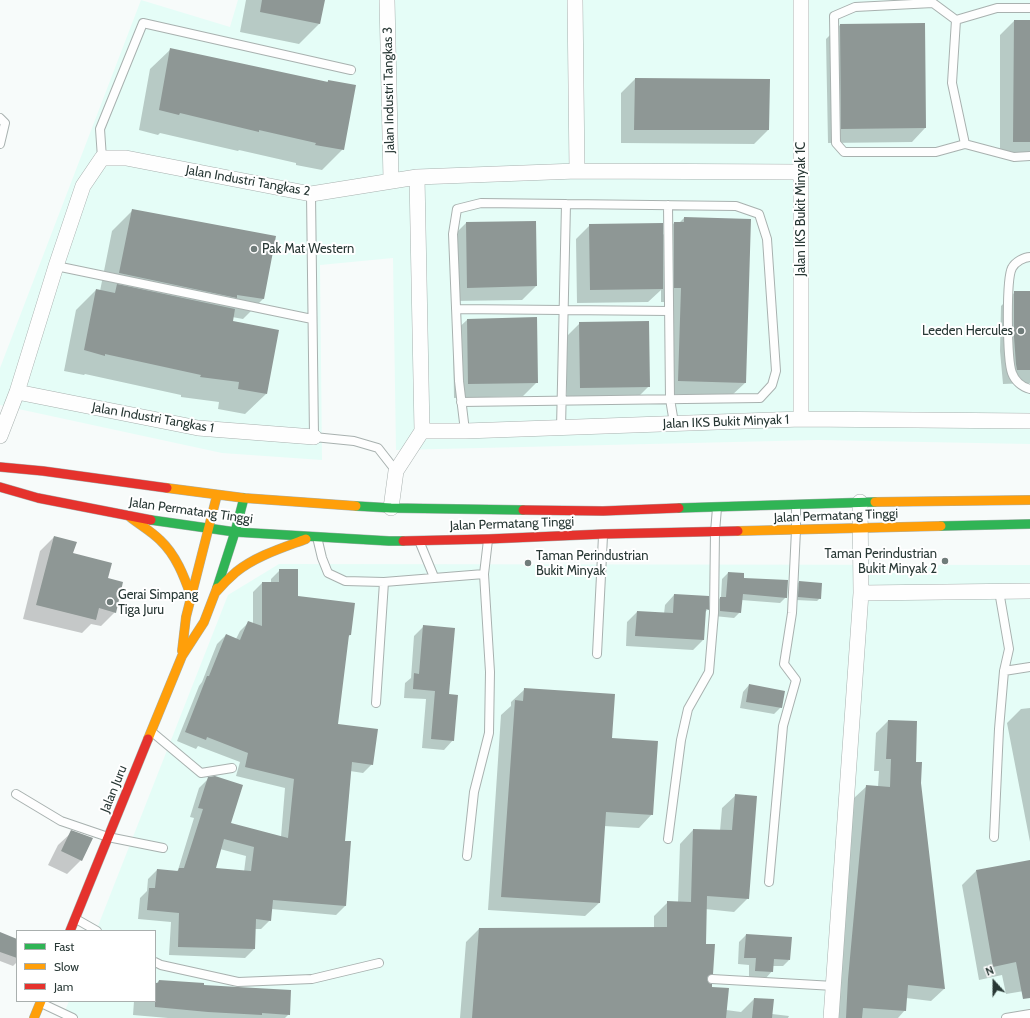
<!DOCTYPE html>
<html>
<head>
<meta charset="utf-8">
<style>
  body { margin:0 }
  #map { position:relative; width:1030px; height:1018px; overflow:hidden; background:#f7fbfa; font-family:Cabin,sans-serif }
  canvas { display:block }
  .legend { position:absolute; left:16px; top:930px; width:140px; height:72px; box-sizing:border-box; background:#fff; border:1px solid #a9afae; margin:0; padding:5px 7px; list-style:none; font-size:12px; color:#283835 }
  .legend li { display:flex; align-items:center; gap:8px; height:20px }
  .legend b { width:20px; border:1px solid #a9afae }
  .north { position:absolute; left:974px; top:962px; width:40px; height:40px; -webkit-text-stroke:3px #fff; paint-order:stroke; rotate:339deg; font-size:11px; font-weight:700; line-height:16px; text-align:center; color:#283835 }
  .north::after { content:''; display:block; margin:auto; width:14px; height:18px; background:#283835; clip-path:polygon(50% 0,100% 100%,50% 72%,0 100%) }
</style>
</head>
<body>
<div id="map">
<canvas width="1030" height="1018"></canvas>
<ul class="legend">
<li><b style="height:5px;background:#30b455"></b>Fast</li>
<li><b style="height:5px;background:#ff9f0a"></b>Slow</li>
<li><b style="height:5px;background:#e5322d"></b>Jam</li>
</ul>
<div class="north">N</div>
</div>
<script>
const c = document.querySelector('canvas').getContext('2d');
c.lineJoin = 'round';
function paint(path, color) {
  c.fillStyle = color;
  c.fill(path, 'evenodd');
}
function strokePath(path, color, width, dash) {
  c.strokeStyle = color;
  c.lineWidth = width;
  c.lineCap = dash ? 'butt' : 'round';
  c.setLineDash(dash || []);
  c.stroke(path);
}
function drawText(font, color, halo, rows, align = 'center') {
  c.font = font + ' Cabin,sans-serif';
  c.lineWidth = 4;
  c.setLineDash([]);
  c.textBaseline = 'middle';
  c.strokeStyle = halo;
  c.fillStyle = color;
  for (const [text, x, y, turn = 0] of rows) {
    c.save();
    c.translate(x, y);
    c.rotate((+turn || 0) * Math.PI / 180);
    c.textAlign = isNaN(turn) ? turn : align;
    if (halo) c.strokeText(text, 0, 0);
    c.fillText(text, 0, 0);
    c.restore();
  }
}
paint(new Path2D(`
  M141 0 230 27 238 0H1030V444L818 440 396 450 393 258 320 265 322 460 222 453 0 405V368Z
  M279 564 1030 565V1018H62L69 1001H155V931H96L228 595Z`), '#e5fdf7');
paint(new Path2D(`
  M246 0H324L319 24 299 44 240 32Z
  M1014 21H1030V156H1000V35Z
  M840 25 925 128 912 142 828 143 826 39Z
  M171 49 326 83 328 81 343 149 322 170 296 165V163L239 150 238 151 160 133 158 135 139 130 150 69Z
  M635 79 769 80 768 130 754 144 621 143V93Z
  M132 211 275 237 263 299 243 319 232 317V321L266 394 245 414 218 409 219 402 181 397V395L85 374 84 375 64 371 76 310 96 290 100 291 112 231Z
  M684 218 745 383 731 396 665 394 668 302H661V290L648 302 577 303 576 239 590 225 662 236 674 223H679Z
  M466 223 536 286 522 300 453 301 452 237Z
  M1015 292H1030V383L1003 384 1000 351 1001 306Z
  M467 320 537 382 523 396 454 398 453 333Z
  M580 323 649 386 635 400 567 401 566 337Z
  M54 537 72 554 107 578 115 612 101 626 91 624 82 633 23 619 40 551Z
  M280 570 297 597 350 635 348 637 337 725 372 764 363 773 350 771 343 842 345 906 336 915 271 909 270 920 261 929H255L254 949 245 958 169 955 171 922 138 919 140 898 147 891 148 879 157 870 176 872 178 870 194 818 190 817 199 788 209 778 230 824 281 837 285 788 236 776 240 762 198 746 196 749 177 741 199 686 202 682 217 644 226 635 236 639 240 631 249 622 253 624V592L262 583H271V579ZM220 849 246 856 244 872 214 869Z
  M728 573 743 579 786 597 780 603 741 600 740 612 734 618 714 616V604L721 597 722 579Z
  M799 582 820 598 817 601 796 600V585Z
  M674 595 708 609 705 612 703 640 693 650 626 646 627 622 637 612 664 614 665 605Z
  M424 626 448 695 453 740 444 750 422 748 426 699 404 698 405 683 411 678 414 636Z
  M749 685 781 707 774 714 740 708 743 692Z
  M525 689 610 739 652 814 639 828 604 826 599 903 585 916 488 910 501 715 511 706V702Z
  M1030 708V842L1007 723 1021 709Z
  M888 721 915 763 920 783 944 989 931 1001 906 998 905 1010 898 1018H835L854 798 867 786 878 787 879 771H874L876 733Z
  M736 795 748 898 734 912 705 909V945L712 973 706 979 726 1010 741 1012 754 999 772 1014 789 1016 788 1018H460L466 942 479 929 654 928V916L668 902H678L680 844 693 830 720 831 722 808Z
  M72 832 81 860 67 874 48 865 58 845Z
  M1030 861V990L1006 994 1002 975 979 980 962 885 976 871Z
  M0 933 17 940V962L13 966 0 961Z
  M746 935 789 960 783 966H773L772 971 766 978 749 977V965L738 964 739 942Z
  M159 981 203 986 289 1014 285 1018H168L133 1015 134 1001H155V984Z`), '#0003');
paint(new Path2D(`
  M262 0H325L320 24 260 12Z
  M1014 20H1030V142H1013Z
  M925 23 926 128 841 129 840 24Z
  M170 48 328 82V80L356 85 344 150 315 145 316 143 259 130V132L180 113 179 115 159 110Z
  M635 78 770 79 769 130H634Z
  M132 209 276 236 264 299 237 295V298L119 273Z
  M684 217 751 219 746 383 678 381 681 288H674V222H684Z
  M536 221 537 286 467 288 466 222Z
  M663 223V289L590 290 589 224Z
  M117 284 235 309 233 321 279 330 267 394 238 389 239 382 200 377 201 375 105 354V356L84 350 96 289 115 293Z
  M1014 291H1030V370H1017L1016 364 1014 337Z
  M537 317 538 383 468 384 467 319Z
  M649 321 650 387 580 388 579 322Z
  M54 536 77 542 73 553 112 563 108 578 123 582 116 613 99 608 96 620 36 605Z
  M279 569H298V596L355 603 351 635H349L338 724 378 729 373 765 352 762 345 841H351L346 906 273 900 271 921 256 919 255 949 178 947 179 913 147 910 149 888H155L157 869 178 871 179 868H184L203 809 198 808 208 777 215 776 243 785 231 823 288 838 294 779 245 767 248 753 207 737 206 740 185 732 207 676H209L226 634 240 640 248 621 262 626V582H279ZM224 839 254 847 251 871 216 868Z
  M728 572 744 573V578L788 580 787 598 743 594 741 613 720 611V597H726Z
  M799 581 822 583 821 599 798 597Z
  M674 594 709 596V610L706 609 704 640 635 636 637 611 673 613Z
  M423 625 455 628 449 694 458 695 454 741 431 739 435 691 413 689 414 673 419 674Z
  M749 684 785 691 782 708 746 702Z
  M524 688 615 694 612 738 658 741 653 815 606 812 600 903 501 897 515 700 523 701Z
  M888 720 917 721 916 762H922L921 783 945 989 908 985 906 1011 863 1008 862 1018H846L848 979 866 785 890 787 891 759H886Z
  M735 794 757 796 749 899 707 896 706 944H715L713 974 708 976 707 979 709 983 712 984V987L729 988 726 1018H472L479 928 667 927V901L691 902 693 829 732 830Z
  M71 830 93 838 82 861 61 851Z
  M1030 860V998L1023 999 1016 962 993 967 976 870Z
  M0 932 17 939V958L0 952Z
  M746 934 792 937 790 960 774 959 773 972 755 971 756 958H744Z
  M159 980 204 983V985L238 987 291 990 290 1015 262 1013V1015L208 1012 155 1007V983H158Z
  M754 998 774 999 772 1018H752Z`), '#8e9795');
const lane = new Path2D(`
  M956 20 933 3 855 7 834 16 836 143 844 152H936L965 144 1014 157 1030 156
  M956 20 952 83 965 144
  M956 20 997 8H1030
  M0 118 5 123 0 144
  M102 158 100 129 143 23 351 70
  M311 194 314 437 354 441 378 448 396 471
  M668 205 670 399 674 423
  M1030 257C1024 257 1015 262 1012 268 1006 279 1007 360 1012 373 1015 381 1022 387 1030 389
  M56 266 312 319
  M456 309 669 311
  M461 402 760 398 772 385 776 371 767 239 759 214 736 206 481 203 457 209 453 234 459 381 465 431
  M561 428 566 204
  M317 537 322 558 328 573 345 581 384 582 484 574
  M420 543 434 577
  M597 654 603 536
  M1004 671 1030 667
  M376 703 384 582
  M152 732 201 773 232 768
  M16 794 61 821 108 837 163 848
  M994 837 999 729 1004 671 1009 649 999 591
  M668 839 681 740 688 709 709 672 714 613 715 532 717 508
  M467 856 474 792 489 733 490 672 484 574 488 540
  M769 882 783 726 796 680 784 664 792 613 796 530V505
  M76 919 97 931
  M155 962 161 965 238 982 312 979 379 963
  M712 979 834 986
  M41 1003 73 1018
  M1006 1018 1030 1014`);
const street = new Path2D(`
  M387 0 391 180
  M575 0 577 171
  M17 392 198 428 314 437
  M801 419V0
  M422 431H465L801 419 1030 421
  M0 436 17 392 56 266 83 186 102 158H126L311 194 417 177 577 171 801 172
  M391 508 396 471 422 431 417 177
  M861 593 1030 591
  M831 1018 861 593 860 502`);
const fast = new Path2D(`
  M356 506 391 508 523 510
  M679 508 875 502
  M151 520 235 532 389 541H403
  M941 526 1030 524
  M217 588 235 532 244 498`);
const slow = new Path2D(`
  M167 488 244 498 356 506
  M875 502 1030 500
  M130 517C140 525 151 531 160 540 176 555 184 576 191 596
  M738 531 941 526
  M216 592C222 585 229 578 236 572 256 556 282 548 306 539
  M182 651 186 617 217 495
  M148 739 182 656 204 622 217 588
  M34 1018 41 1001`);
const jam = new Path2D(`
  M0 467 43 471 167 488
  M0 487 38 498 151 520
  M523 510 603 511 679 508
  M403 541 488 539 604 534 738 531
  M70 931 148 739`);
strokePath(lane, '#a8b1af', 10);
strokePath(street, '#a8b1af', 16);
strokePath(fast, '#a8b1af', 10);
strokePath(slow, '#a8b1af', 10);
strokePath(jam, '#a8b1af', 10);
strokePath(lane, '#fefefe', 8);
strokePath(street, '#fefefe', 15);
strokePath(fast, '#30b455', 9);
strokePath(slow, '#ff9f0a', 9);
strokePath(jam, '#e5322d', 9);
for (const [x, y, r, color] of [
  [254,249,4,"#707c7a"],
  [1021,331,4,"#707c7a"],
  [945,561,4,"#707c7a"],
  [528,563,4,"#707c7a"],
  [110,602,4,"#707c7a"]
]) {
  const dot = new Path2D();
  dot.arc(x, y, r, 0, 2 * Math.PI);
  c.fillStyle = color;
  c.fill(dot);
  strokePath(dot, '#fff', 1.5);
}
drawText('13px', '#283835', '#fff', [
  ["Jalan Industri Tangkas 3",389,90,-91],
  ["Jalan Industri Tangkas 2",248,181,10],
  ["Jalan IKS Bukit Minyak 1C",801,209,-90],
  ["Jalan Industri Tangkas 1",153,418,10],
  ["Jalan IKS Bukit Minyak 1",726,422,-2],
  ["Jalan Permatang Tinggi",191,511,8],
  ["Jalan Permatang Tinggi",836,516,-2],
  ["Jalan Permatang Tinggi",512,524,-2],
  ["Jalan Juru",114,789,-68]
]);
drawText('13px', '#283835', '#fff', [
  ["Pak Mat Western",262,249],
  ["Leeden Hercules",1013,331,"right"],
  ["Taman Perindustrian",937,554,"right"],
  ["Bukit Minyak 2",937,569,"right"],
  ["Taman Perindustrian",536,556],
  ["Bukit Minyak",536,571],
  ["Gerai Simpang",118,595],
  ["Tiga Juru",118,610]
], 'left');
</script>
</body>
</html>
